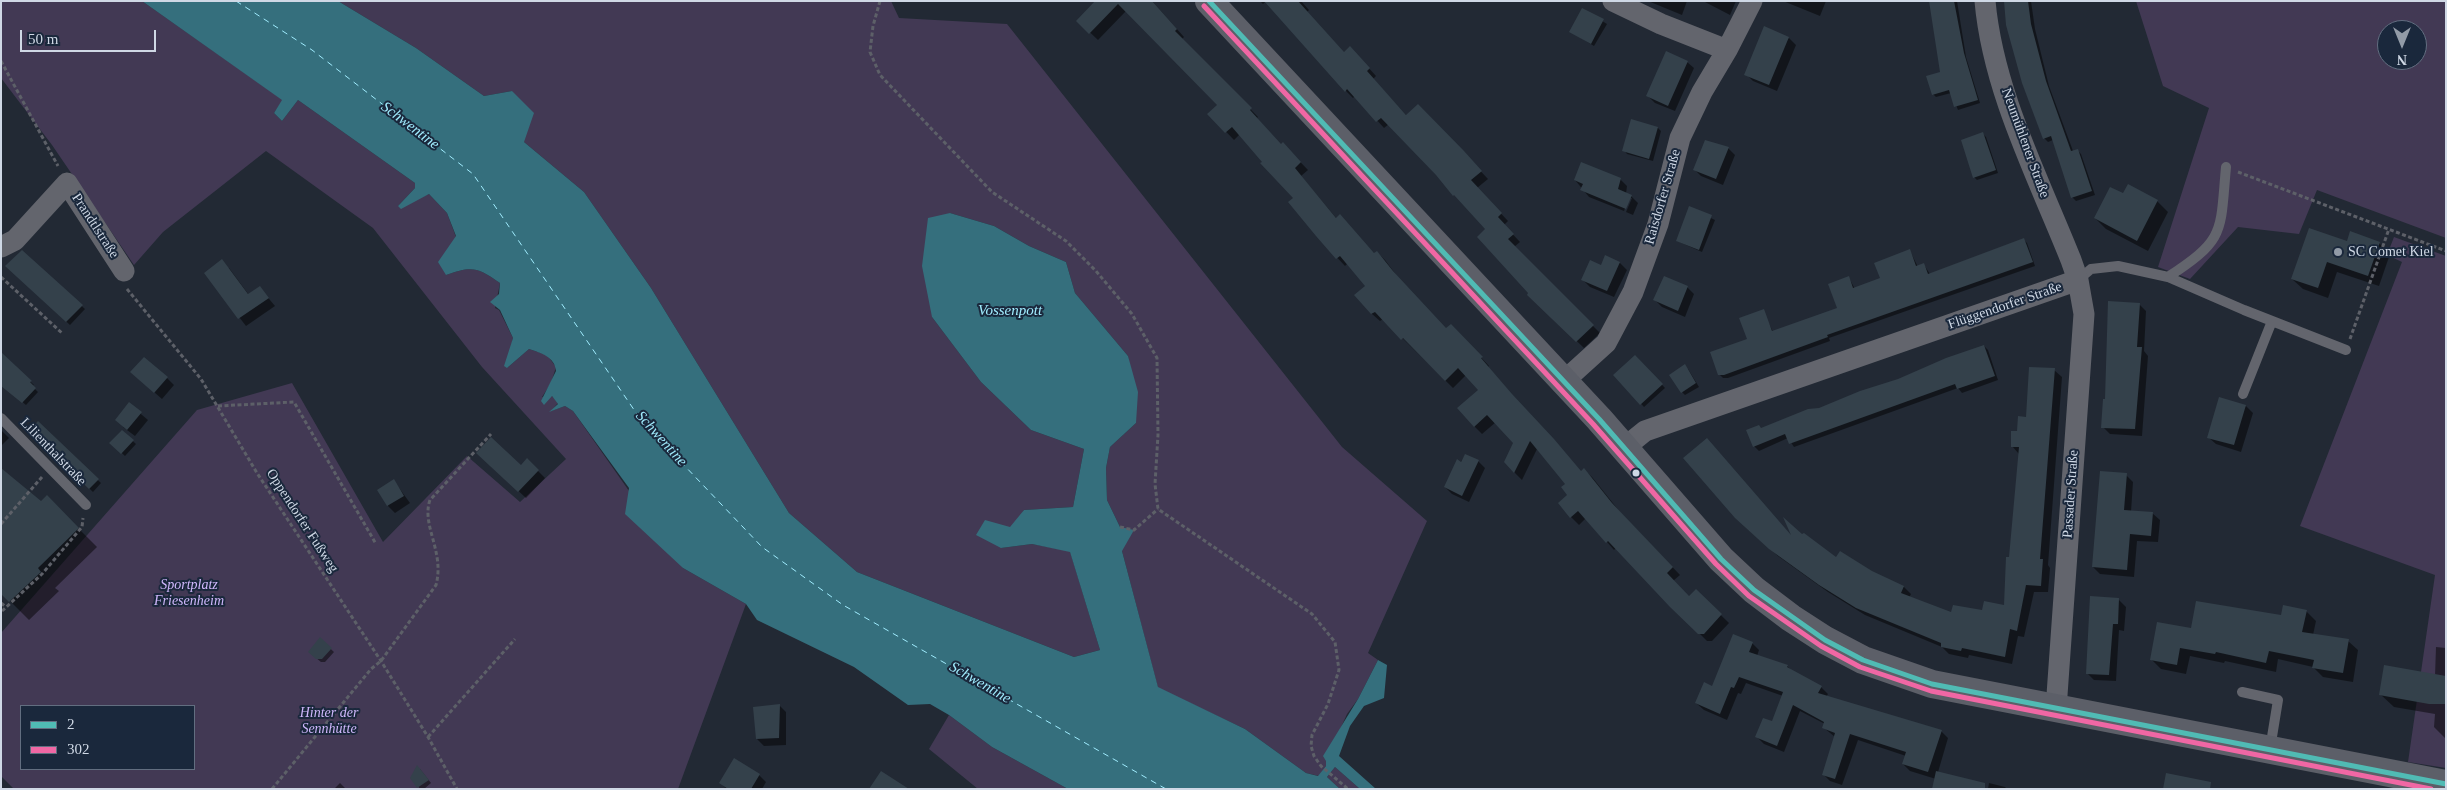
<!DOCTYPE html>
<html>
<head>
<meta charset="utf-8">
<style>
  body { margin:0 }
  #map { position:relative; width:2447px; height:790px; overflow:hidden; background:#222934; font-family:"Times New Roman",serif }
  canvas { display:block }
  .frame { position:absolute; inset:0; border:2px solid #cfd8e5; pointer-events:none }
  .legend { position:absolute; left:20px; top:705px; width:175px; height:65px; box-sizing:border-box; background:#1a283c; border:1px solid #626e80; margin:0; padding:6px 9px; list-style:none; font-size:15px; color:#cfd8e5 }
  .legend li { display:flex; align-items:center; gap:10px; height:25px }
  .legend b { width:25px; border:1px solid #626e80 }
  .north { position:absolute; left:2377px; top:20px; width:50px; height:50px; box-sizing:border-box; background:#1a283c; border:1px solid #626e80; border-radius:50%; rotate:180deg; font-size:14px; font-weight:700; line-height:20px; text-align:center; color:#cfd8e5 }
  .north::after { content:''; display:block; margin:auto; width:18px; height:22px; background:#929ba7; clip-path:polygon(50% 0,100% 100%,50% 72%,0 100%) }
  .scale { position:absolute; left:20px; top:30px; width:136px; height:22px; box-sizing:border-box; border:2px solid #cfd8e5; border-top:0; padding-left:6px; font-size:15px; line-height:18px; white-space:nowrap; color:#cfd8e5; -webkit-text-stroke:4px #1a283c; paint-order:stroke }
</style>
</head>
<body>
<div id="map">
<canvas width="2447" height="790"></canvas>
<div class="frame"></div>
<ul class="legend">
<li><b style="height:6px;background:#50bbb4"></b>2</li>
<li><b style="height:6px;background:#f067a4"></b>302</li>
</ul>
<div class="north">N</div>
<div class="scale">50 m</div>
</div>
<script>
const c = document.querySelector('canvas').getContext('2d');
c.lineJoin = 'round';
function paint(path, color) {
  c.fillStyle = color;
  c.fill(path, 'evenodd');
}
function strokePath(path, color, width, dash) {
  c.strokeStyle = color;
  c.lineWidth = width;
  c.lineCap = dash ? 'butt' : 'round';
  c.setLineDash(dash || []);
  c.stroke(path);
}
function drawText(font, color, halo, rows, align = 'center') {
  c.font = font + ' "Times New Roman",serif';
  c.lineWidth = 4;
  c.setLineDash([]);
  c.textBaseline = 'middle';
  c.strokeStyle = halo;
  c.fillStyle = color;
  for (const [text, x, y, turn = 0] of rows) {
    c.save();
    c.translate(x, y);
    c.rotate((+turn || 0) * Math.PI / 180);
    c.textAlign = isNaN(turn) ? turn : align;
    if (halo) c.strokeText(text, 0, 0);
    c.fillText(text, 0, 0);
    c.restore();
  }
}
paint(new Path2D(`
  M1 1H142L283 100 274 113 282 121 298 100 415 183V188L398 206 429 194 447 213 456 237 446 275C472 266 477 267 500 283L495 308 499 310 513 338 507 368 529 349 547 355 556 367 551 383 542 397 552 396 558 403 551 411 565 406 573 411 683 568 746 604 678 789H14L1 776V633L197 410 292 383 383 542 467 456 520 502 566 459 482 367 373 228 266 151 163 232 134 265 52 145 1 78ZM21 706H194V769H21Z
  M338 1H891L899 18 1007 24 1342 447 1427 521 1368 653 1378 660 1358 699 1347 714 1326 761V766L1319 776 1306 773 1245 729 1158 688 1122 551 1120 527 1107 500 1106 468 1110 447 1136 423 1128 356 1075 293 1066 262 1029 246 994 226 950 213 932 317 981 382 1031 430 1084 449 1073 507 1024 510 1001 548 1032 544 1070 551 1100 650 1074 657 857 572 789 513 651 288 584 192 524 142 512 91 484 96 416 48Z
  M2136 1H2446V238L2317 190 2299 234 2238 227 2190 279 2158 267 2209 108 2163 86ZM2387 30H2417V60H2387Z
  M2394 237 2446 256V768L2408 762 2435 575 2300 526 2402 262 2387 255Z
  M949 715 992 747 1068 789H978L929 749Z
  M1335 767 1360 789H1340L1327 777Z`), '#423954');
paint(new Path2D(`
  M142 1H338L416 48 484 96 512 91 534 113 524 142 584 192 651 288 789 513 857 572 1074 657 1100 650 1070 552 1032 544 1001 548 976 535 985 520 1010 527 1024 510 1073 507 1084 449 1031 430 981 382 932 317 922 266 928 218 950 213 994 226 1029 246 1066 262 1075 293 1128 356 1138 392 1136 423 1110 447 1106 468 1107 500 1120 527 1134 530 1122 551 1158 687 1245 729 1306 773 1318 776 1326 766V761L1323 756 1358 699 1378 660 1387 665 1384 698 1364 706 1350 726 1339 756 1376 789H1360L1335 767 1327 777 1340 789H1068L992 747 949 715 930 704 908 705 854 667 757 620 746 604 683 568 625 514 629 488 573 411 565 406 549 412 558 404 552 396 544 405 541 401 556 371C555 357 541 353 529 349L507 368 504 366 513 338 500 310 490 302 499 294 500 283C477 267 472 266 446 275L438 262 456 236 447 213 429 194 401 209 398 206 415 188V183L298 100 282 121 274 113 282 100Z`), '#356f7d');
paint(new Path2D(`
  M1097 1H1152L1184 37 1182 39 1258 117 1257 118 1281 146 1283 144 1308 170 1301 176 1337 219 1375 254 1377 252 1385 260 1400 280 1446 330 1451 325 1489 366 1488 367 1519 403 1581 472 1584 470 1592 477 1620 512 1680 575 1673 581 1689 598 1696 591 1729 623 1712 641H1707L1680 614 1616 548 1614 550 1586 518 1579 525 1571 517 1566 484 1537 449 1522 480 1515 473 1505 462 1515 443 1496 422 1482 434 1474 426 1480 390 1466 375 1453 388 1383 319 1380 321 1372 314 1356 295 1367 286 1347 264 1345 266 1316 235 1295 198 1240 134 1234 140 1209 114 1219 105 1126 11 1098 40 1078 21Z
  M1260 1H1301L1309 10 1307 12 1344 53 1357 55 1376 76 1373 79 1407 116 1425 112 1488 179 1477 188 1508 221 1504 225 1520 242 1514 247 1600 333 1584 348 1536 302 1487 229 1389 124 1384 128 1355 96 1353 98 1346 91 1266 1 1263 4Z
  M1648 1H1687L1682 15Z
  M1736 1 1730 15 1705 2V1Z
  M1783 1H1826L1820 16Z
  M1930 1H1957L1966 57 1980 103 1958 110 1951 93 1936 97 1933 94 1942 73Z
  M2006 1H2031L2035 29 2049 86 2073 151 2077 150 2081 154 2095 195 2076 201 2072 197 2053 140 2048 142 2044 138Z
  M1583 9 1607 24 1594 46 1571 32Z
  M1789 38 1796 45 1777 91 1753 81 1746 74Z
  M1687 62 1694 68 1675 111 1655 103 1648 96Z
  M1632 121 1658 128 1661 131 1653 161 1627 154 1624 150Z
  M1983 134 1986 137 1998 173 1977 180 1974 177Z
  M1728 148 1735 155 1723 185 1701 176 1694 169Z
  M1620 179 1627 186 1626 194 1631 196 1638 203 1633 215 1626 212 1632 198H1629L1624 211 1589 197 1575 180Z
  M2124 195 2157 201 2168 212 2148 251 2106 229 2095 218Z
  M1690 208 1715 220 1702 252 1677 241Z
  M2024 240 2027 243 2035 266 1829 338 1830 341 1728 378H1723L1719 374 1749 339 1763 311 1773 332 1839 308 1849 278 1855 289 1881 279 1910 251 1918 267 1924 265 1930 274Z
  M2347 243H2379L2390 254 2379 286 2337 272 2328 298 2303 289 2292 279Z
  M22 252 85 309 70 325 7 266Z
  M1620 263 1627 270 1614 297 1590 287 1583 280 1602 266Z
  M229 268 249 295 260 288 275 306 246 326 205 273Z
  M1687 287 1694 294 1685 317 1662 307 1655 300Z
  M2139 304 2146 311 2144 351 2148 356 2142 436 2110 434 2103 427 2106 400Z
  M1984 346 1988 350 1998 380 1962 393 1958 388 1794 447 1788 438 1759 451 1754 446 1819 409 1898 381Z
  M1 354 34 385 32 386 38 392 26 405 1 384Z
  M1635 356 1665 388 1644 407 1615 375Z
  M1688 369 1699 387 1685 395 1682 392Z
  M2054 370 2062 377 2048 565 2050 568 2048 592H2034L2024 637 2018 636 2012 664 1969 655 1968 658 1949 654 1942 647 1865 615 1828 592 1778 556 1744 526 1793 538 1802 536 1837 559 1904 587 1911 594 1909 598 1952 614 1983 612 2005 607 2019 454 2012 446Z
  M167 378 174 385 162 399 139 379Z
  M129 404 148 420 135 436 123 427Z
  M2246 406 2253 413 2241 452 2216 444 2208 437Z
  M38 423 101 483 93 492 30 431Z
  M1 430 9 438 1 446Z
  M122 431 136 444 125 456 111 443Z
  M1465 455 1478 461 1485 468 1469 502 1452 494 1445 487Z
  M485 460 521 466 527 460 545 478 526 498Z
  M2126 475 2133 482 2131 512 2152 513 2160 520 2158 542 2137 541 2134 577 2100 574 2093 567Z
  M394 481 410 503 395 513 388 506Z
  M47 497 97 547 55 588 59 591 29 620 1 592 41 503Z
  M2119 600 2126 607 2124 631 2119 630 2116 681 2094 680 2087 673Z
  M2306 611 2316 621 2313 635 2348 641 2358 650 2353 682 2323 677 2313 667 2278 659 2276 672 2225 661 2224 663 2190 656 2186 674 2161 669 2151 659 2192 630Z
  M320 639 334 652 325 662H321L309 652Z
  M1752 643 1759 650 1757 656 1787 666 1793 672 1821 687 1828 694 1826 697 1941 731 1948 738 1936 779 1910 771 1903 764 1906 756 1858 740 1842 785 1830 781 1823 774 1835 737 1824 728 1825 724 1800 711 1784 752 1764 744 1757 737 1773 723 1783 696 1746 683 1741 694 1738 693 1727 720 1704 710 1696 703 1713 688Z
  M2436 647 2446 648V739L2434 727 2435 714 2394 707 2380 694 2435 676Z
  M779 705 786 712V745L764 746 757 739Z
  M420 769 431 783 424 789H420L412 778Z
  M759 775 766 782 762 789H726L721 783Z
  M340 783 346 789H334Z
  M1989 783 2005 787 2007 789H1988Z`), '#0007');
strokePath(new Path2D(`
  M236 1 312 50 473 174 641 420 762 547 843 605 1166 789`), '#a0ecfe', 1, [6, 5]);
paint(new Path2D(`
  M1095 1H1152L1177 29 1175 31 1252 108 1250 110 1281 144 1283 142 1301 162 1295 168 1336 218 1340 214 1374 253 1377 251 1393 271 1446 328 1451 324 1483 357 1481 358 1512 394 1554 439 1581 471 1584 468 1612 503 1673 567 1667 573 1689 596 1696 589 1722 614 1704 634H1698L1670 607 1608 541 1606 543 1578 511 1570 518 1558 503 1567 495 1561 487 1565 484 1530 441 1514 473 1504 462 1513 443 1487 415 1474 427 1457 408 1478 390 1458 368 1445 381 1403 338 1401 340 1375 312 1371 314 1354 295 1365 286 1340 256 1336 259 1316 236 1288 202 1293 198 1260 163 1262 162 1232 127 1225 133 1207 114 1217 105 1118 4 1089 34 1076 21Z
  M1264 1H1298L1344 52 1350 46 1370 68 1367 71 1406 115 1418 104 1464 151 1482 171 1471 180 1502 213 1498 217 1514 234 1508 239 1594 325 1576 342 1527 295 1528 293 1477 237 1485 229 1454 195 1453 196 1436 175 1381 118 1376 122 1347 89 1345 92Z
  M1929 1H1954L1964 53 1978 100 1954 107 1949 90 1932 95 1926 76 1940 72Z
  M2004 1H2028L2031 24 2046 81 2071 151 2078 149 2092 191 2071 198 2051 136 2043 139 2022 83 2006 25Z
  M1582 8 1604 19 1591 44 1569 32Z
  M1764 26 1789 37 1769 85 1744 75Z
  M1666 51 1688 61 1668 106 1646 96Z
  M1631 119 1658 127 1649 159 1622 151Z
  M1983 132 1996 170 1973 178 1961 140Z
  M1705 140 1729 147 1716 179 1693 170Z
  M1581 162 1621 178 1618 189 1632 195 1626 209 1580 190 1583 184 1574 180Z
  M2128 184 2158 200 2137 241 2094 218 2110 187 2123 193Z
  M1689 206 1712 215 1699 250 1676 241Z
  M2309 228 2347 241 2350 231 2380 242 2368 276 2327 262 2318 288 2291 279Z
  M2024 238 2033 262 1827 335 1828 337 1724 375H1718L1710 352 1747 339 1739 318 1764 309 1772 331 1837 308 1828 284 1849 276 1853 288 1880 278 1874 263 1910 249 1916 266 1924 263 1928 274Z
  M22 250 83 305 66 322 5 266Z
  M1605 255 1620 262 1607 291 1581 280 1590 260 1601 265Z
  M222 259 248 294 260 286 269 298 238 319 204 273Z
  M1664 276 1688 286 1678 311 1653 300Z
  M2108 301 2140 303 2137 347H2142L2135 429 2101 428 2103 399H2105Z
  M1984 345 1995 376 1957 389 1955 384 1789 444 1785 434 1753 447 1746 430 1759 425 1761 428 1808 409 1819 408 1860 391 1898 379 1946 358Z
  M1 352 32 381 30 382 36 388 22 403 1 386Z
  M1635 355 1663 384 1640 405 1613 375Z
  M144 357 168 377 154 393 130 372Z
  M1685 364 1696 383 1681 393 1669 375Z
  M2029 367 2055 368 2040 559H2043L2041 586 2026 585 2017 631 2010 629 2005 657 1962 648 1961 651 1941 647V643L1856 608 1819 585 1769 549 1735 518 1683 458 1707 438 1791 535 1783 517 1802 534 1804 533 1836 557 1840 551 1872 571 1904 586 1901 593 1951 612 1953 605 1982 610 1984 601 2004 605 2006 557H2009L2019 447H2011V431H2017L2018 416 2026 417Z
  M2219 397 2246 405 2234 445 2207 438Z
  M129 402 142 412 127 430 115 420Z
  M38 421 99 479 89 489 29 431Z
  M122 430 134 440 121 454 109 443Z
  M491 437 521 465 527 458 539 470 518 492 476 453Z
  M1465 454 1479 460 1462 496 1444 487 1457 459 1461 462Z
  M1 468 41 501 47 495 79 528 38 568 41 572 9 602 1 594Z
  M2100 471 2127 473 2124 510 2153 512 2151 536 2130 534 2127 570 2092 567Z
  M394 479 404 496 387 506 377 490Z
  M2090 596 2119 598 2118 624H2113L2109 675 2086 674Z
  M2196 601 2281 615 2283 605 2307 610 2302 632 2349 639 2343 673 2312 668 2314 660 2269 651 2266 663 2216 652 2215 654 2180 648 2177 665 2150 660 2157 622 2191 628Z
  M1733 634 1753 642 1749 652 1788 665 1787 667 1822 686 1818 693 1942 730 1928 772 1902 764 1906 752 1850 734 1835 779 1822 775 1835 733 1822 728 1824 722 1793 705 1777 746 1755 737 1763 718 1772 721 1783 692 1739 677 1734 688 1731 687 1720 714 1695 703 1704 682 1712 686Z
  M320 637 332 648 322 659H316L308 652Z
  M2384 665 2446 676V704H2429L2379 695Z
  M780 704 779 738 756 739 753 707Z
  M734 758 760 774 751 789H728L719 783Z
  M417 765 429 780 417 788 410 778Z
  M881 771 909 789H869Z
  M1936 771 1985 783V789H1932Z
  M2166 773 2211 782 2210 789H2163Z`), '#34414b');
strokePath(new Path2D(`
  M880 1 873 26 870 52 880 75 992 192 1066 241 1096 271 1132 314 1157 358 1158 435 1155 484 1158 509 1312 614 1335 642 1339 670 1328 704 1312 735 1311 746 1314 756 1321 766 1348 789
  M1 61 58 166
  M2238 172 2446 251
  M1 277 63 334
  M127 289 201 379 257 473 381 661 428 737 457 789
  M2350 339 2389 229
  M218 406 294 402 376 544
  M1 524 42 477
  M1120 527 1134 530 1158 509
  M1 603 6 607
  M2 611 42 574 82 527 83 518
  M428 737 515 639
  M272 789 371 669 381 661 436 585C445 552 421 525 430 500L491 434`), '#5d6068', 3, [4, 2.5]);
strokePath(new Path2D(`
  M2168 277C2226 239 2220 233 2226 167
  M2078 280 2091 269 2118 266 2168 277 2244 310 2346 350
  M2243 394 2272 321
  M1 418 86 505
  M2242 692 2278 700 2270 749`), '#63656d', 10);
strokePath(new Path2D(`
  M1613 1 1661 24 1727 50
  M1985 1C1993 91 2038 177 2071 260L2078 280 2084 314 2056 709
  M1 247 15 240 67 183 124 271
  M1563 382 1606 343 1633 292 1658 224 1680 138 1702 92 1727 50 1752 1
  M1624 448 1645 431 2078 280`), '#63656d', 21);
strokePath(new Path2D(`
  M1209 1 1599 419 1721 559 1754 590 1791 618 1825 640 1863 660 1932 684 2446 784`), '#5c5f68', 28);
strokePath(new Path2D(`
  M1209 1 1599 419 1721 559 1754 590 1825 640 1863 660 1932 684 2446 784`), '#50bbb4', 5);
strokePath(new Path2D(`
  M1204 6 1593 424 1716 564 1749 596 1821 646 1860 667 1931 691 2431 789`), '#f067a4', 5);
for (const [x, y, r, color] of [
  [2338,252,5,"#929ba7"],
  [1636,473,4.5,"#cfd8e5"]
]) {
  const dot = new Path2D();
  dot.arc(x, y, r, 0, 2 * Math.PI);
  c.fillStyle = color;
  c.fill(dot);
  strokePath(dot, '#1a283c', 2);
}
drawText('14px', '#cfd8e5', '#1a283c', [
  ["Neumühlener Straße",2025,143,70],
  ["Raisdorfer Straße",1663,197,-74],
  ["Prandtlstraße",95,226,57],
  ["Flüggendorfer Straße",2005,306,-19],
  ["Lilienthalstraße",53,452,46],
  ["Passader Straße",2071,494,-86],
  ["Oppendorfer Fußweg",302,521,57]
]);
drawText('14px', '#cfd8e5', '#1a283c', [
  ["SC Comet Kiel",2348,252]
], 'left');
drawText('italic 14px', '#cfb7fb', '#1a283c', [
  ["Sportplatz",189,585],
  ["Friesenheim",189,601],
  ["Hinter der",329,713],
  ["Sennhütte",329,729]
]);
drawText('italic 15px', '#a0ecfe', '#1a283c', [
  ["Schwentine",410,126,37],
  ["Vossenpott",1010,311],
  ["Schwentine",661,439,48],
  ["Schwentine",980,683,30]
]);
</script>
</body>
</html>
